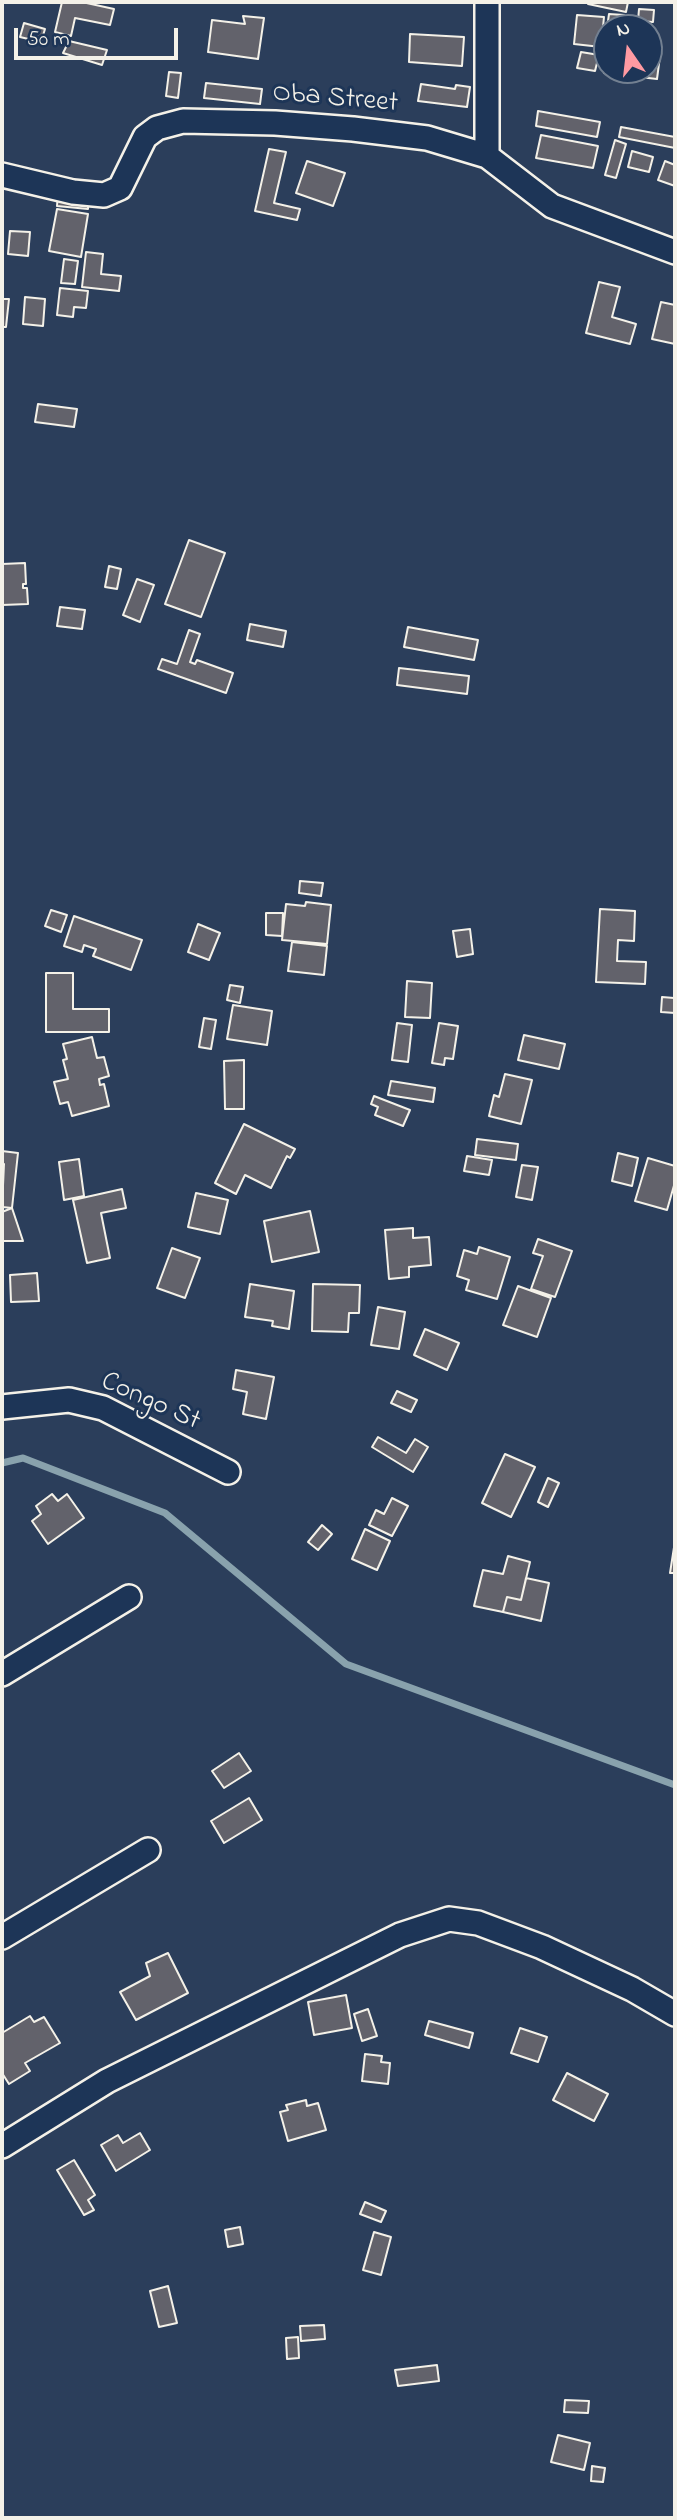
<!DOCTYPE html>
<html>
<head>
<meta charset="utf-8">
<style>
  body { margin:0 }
  #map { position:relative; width:677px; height:2520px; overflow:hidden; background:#2b3e5b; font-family:"Indie Flower",sans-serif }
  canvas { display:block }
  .frame { position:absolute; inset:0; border:4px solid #f4f1e8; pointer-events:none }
  .north { position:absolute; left:593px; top:14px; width:70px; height:70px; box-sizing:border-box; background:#1d3557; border:2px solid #738091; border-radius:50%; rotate:346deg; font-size:19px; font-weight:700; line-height:28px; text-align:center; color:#f4f1e8 }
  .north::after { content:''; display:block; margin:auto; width:24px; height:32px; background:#ff9aa2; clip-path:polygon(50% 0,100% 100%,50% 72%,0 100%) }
  .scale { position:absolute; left:14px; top:28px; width:164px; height:32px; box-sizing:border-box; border:4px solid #f4f1e8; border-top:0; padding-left:9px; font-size:21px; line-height:24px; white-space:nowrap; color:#f4f1e8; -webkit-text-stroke:5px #1d3557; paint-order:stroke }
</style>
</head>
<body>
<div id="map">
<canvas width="677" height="2520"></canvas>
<div class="frame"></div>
<div class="north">N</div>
<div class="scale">50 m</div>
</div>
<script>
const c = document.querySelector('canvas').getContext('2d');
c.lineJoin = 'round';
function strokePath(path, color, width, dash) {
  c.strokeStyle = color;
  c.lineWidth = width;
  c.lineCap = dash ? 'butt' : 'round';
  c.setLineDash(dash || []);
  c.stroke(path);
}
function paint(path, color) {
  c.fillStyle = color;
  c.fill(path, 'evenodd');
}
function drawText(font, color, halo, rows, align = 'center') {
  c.font = font + ' "Indie Flower",sans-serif';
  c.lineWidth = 6;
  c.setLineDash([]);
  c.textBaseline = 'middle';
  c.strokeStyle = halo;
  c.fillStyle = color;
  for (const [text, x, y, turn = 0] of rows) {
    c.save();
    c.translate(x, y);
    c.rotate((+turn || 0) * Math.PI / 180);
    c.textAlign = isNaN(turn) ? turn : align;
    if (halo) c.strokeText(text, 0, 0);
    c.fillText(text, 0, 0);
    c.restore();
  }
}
strokePath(new Path2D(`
  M2 1463 23 1458 165 1513 346 1664 675 1785`), '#89a2ad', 7);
const building = new Path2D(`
  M62 2H82L114 9 110 25 75 18 71 36 55 32Z
  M589 2H628L626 12 588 4Z
  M639 9 654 10 653 22 638 21Z
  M609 14 624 15 622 28H607Z
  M577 15 604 17 601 47 574 44Z
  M243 16 264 18 258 59 208 52 212 20 245 24Z
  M24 23 45 29 41 42 20 37Z
  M410 34 464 37 462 66 409 62Z
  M69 41 107 50 102 65 63 53Z
  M606 50 607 70H649V55L660 56 657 79 604 73Z
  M581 52 599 55 595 71 577 68Z
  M169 72 181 73 178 98 166 96Z
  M206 83 262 89 260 104 204 98Z
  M421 84 455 89 456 85 470 87 467 107 418 101Z
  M538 111 600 122 597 137 536 126Z
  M621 127 675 137V148L619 137Z
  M541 135 598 146 593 168 536 158Z
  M615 140 626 144 616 178 605 175Z
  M269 149 286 152 274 203 300 209 297 220 255 211Z
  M632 151 653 157 649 172 628 167Z
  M307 161 345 173 333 206 296 193Z
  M665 161 675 165V186L658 180Z
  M58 193 89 195 88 209 57 206Z
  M57 209 88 214 81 257 49 251Z
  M10 231 30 232 28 256 8 254Z
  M86 252 103 254 101 274 121 276 119 291 82 287Z
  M64 259 78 261 75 284 61 283Z
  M599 282 620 287 612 317 636 324 630 344 586 333Z
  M60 288 88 291 86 308 74 307 73 317 57 315Z
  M25 297 45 299 43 326 23 324Z
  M2 299H9L6 327H2Z
  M661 302 675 305V344L652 339Z
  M38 404 77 409 74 427 35 422Z
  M189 540 225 553 201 617 165 604Z
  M25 563 26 584H23V588H27L28 604 2 605V564Z
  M109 566 121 569 117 589 105 587Z
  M137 579 154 585 140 622 123 615Z
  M60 607 85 610 82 629 57 626Z
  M250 624 286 631 283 647 247 640Z
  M408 627 478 640 474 660 404 647Z
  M189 630 200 634 190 662 195 664 197 660 233 673 226 693 158 669 162 659 177 664Z
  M399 668 469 676 467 694 397 685Z
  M300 881 323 883 321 896 299 893Z
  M306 902 331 905 327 944 282 940 286 904 305 906Z
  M600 909 635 911 634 941 618 940 617 961 646 962 645 984 596 982Z
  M51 910 67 915 61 932 45 926Z
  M266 913H283L282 936 266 935Z
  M74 916 142 940 131 970 93 956 96 949 84 945 82 952 64 946Z
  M198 924 220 933 209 960 188 952Z
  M470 929 473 954 457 957 453 931Z
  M292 942 327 946 324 975 288 971Z
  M46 973H73V1009H109V1032H46Z
  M407 981 432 983 430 1018 405 1017Z
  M230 985 243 987 240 1003 227 1000Z
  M675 988V1013L661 1012 662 997 674 998Z
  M233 1005 272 1011 267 1045 227 1039Z
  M204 1018 216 1020 211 1049 199 1047Z
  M397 1023 412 1025 408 1062 392 1060Z
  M439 1023 458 1026 453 1059 445 1058 444 1065 432 1063Z
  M524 1035 565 1044 559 1069 518 1060Z
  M92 1037 97 1058 104 1057 109 1076 99 1079 100 1085 104 1084 109 1106 72 1116 68 1102 60 1104 54 1082 68 1079 63 1060 67 1059 63 1044Z
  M244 1060V1109H225L224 1061Z
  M505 1074 532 1080 521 1124 489 1116 494 1095 499 1097Z
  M391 1081 435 1088 433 1102 388 1095Z
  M374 1096 410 1110 403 1126 375 1115 378 1107 371 1104Z
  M244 1124 295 1149 290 1158 287 1156 271 1188 245 1175 236 1194 215 1183Z
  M477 1139 518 1144 516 1160 475 1155Z
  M2 1151 18 1153 12 1208 2 1207 4 1164H2Z
  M618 1153 638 1158 632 1186 612 1181Z
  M467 1156 492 1160 489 1175 464 1171Z
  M648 1158 675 1166V1182L667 1210 635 1201Z
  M79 1159 84 1196 64 1200 59 1162Z
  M522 1165 538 1167 532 1200 516 1197Z
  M122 1189 126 1208 101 1213 110 1258 87 1263 73 1200Z
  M196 1193 228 1200 220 1234 188 1227Z
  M12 1208 23 1241H2V1212Z
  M310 1211 319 1252 272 1262 264 1221Z
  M413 1228V1238L429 1237 431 1265 409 1267V1277L389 1279 385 1230Z
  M538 1239 572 1251 555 1297 531 1289 543 1256 533 1253Z
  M479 1247 510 1257 497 1299 466 1290 469 1280 457 1276 464 1250 477 1254Z
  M172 1248 200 1258 185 1298 157 1288Z
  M37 1273 39 1301 11 1302 10 1275Z
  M250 1284 294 1291 289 1329 272 1326 273 1321 245 1317Z
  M313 1284 360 1285 359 1313H349L348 1332 312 1331Z
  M518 1286 551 1298 537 1337 503 1325Z
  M378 1307 405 1312 399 1349 371 1345Z
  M425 1329 459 1343 447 1370 414 1355Z
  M236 1370 274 1377 266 1419 243 1414 247 1392 233 1389Z
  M397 1391 417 1400 411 1412 391 1403Z
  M378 1437 406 1453 415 1439 428 1447 413 1472 372 1447Z
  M505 1454 535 1467 511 1517 482 1503Z
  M548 1478 559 1483 548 1507 538 1502Z
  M52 1494 58 1501 67 1494 84 1518 48 1544 32 1521 41 1514 36 1506Z
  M392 1498 408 1506 392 1536 369 1525 376 1510 384 1514Z
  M322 1525 332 1534 318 1550 308 1542Z
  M365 1529 390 1541 377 1570 352 1559Z
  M675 1541V1573H670Z
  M508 1556 530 1562 521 1600 507 1597 503 1612 474 1606 483 1570 503 1574Z
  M526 1578 549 1583 541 1621 503 1612 507 1597 521 1600Z
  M239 1753 251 1771 224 1788 212 1771Z
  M249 1798 262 1820 224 1843 211 1821Z
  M168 1953 188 1993 136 2020 120 1992 150 1976 146 1963Z
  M346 1995 352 2028 314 2035 308 2002Z
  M368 2009 377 2036 362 2041 354 2014Z
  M30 2016 34 2022 44 2017 60 2043 25 2063 30 2071 9 2084 2 2073V2033Z
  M429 2021 473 2033 469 2048 425 2035Z
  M520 2028 547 2037 538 2062 511 2053Z
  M365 2054 382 2056 381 2062 390 2063 388 2084 362 2081Z
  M567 2073 608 2094 594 2121 553 2100Z
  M306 2100 307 2106 318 2103 326 2130 288 2141 280 2112 288 2110 286 2105Z
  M140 2133 150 2150 116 2171 101 2145 118 2135 123 2143Z
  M74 2160 95 2195 88 2200 94 2210 84 2215 57 2170Z
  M365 2202 386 2211 381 2222 360 2214Z
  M240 2227 243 2244 228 2247 225 2230Z
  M374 2232 391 2237 381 2275 363 2270Z
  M168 2286 177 2323 159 2327 150 2291Z
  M324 2325 325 2339 301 2341 300 2326Z
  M298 2337 299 2358 287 2359 286 2338Z
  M437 2365 439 2381 398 2386 395 2370Z
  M565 2400 589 2401 588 2413 564 2412Z
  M558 2435 590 2443 584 2470 551 2462Z
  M592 2466 605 2468 603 2482 591 2481Z`);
paint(building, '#62626b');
strokePath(building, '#f4f1e8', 2);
const street = new Path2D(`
  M487 156V2
  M2 175 73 192 104 195 120 188 145 137 157 128 183 121 275 123 353 129 427 138 487 156 552 206 675 252
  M2 1407 69 1400 103 1408 228 1472
  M2 1674 129 1597
  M2 1937 148 1850
  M2 2146 107 2081 400 1935 449 1919 478 1923 542 1947 632 1989 675 2014`);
strokePath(street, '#f4f1e8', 28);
strokePath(street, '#1d3557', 23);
drawText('28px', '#f4f1e8', '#1d3557', [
  ["Oba Street",335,100,5],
  ["Congo St",150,1403,24]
]);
</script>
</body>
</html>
